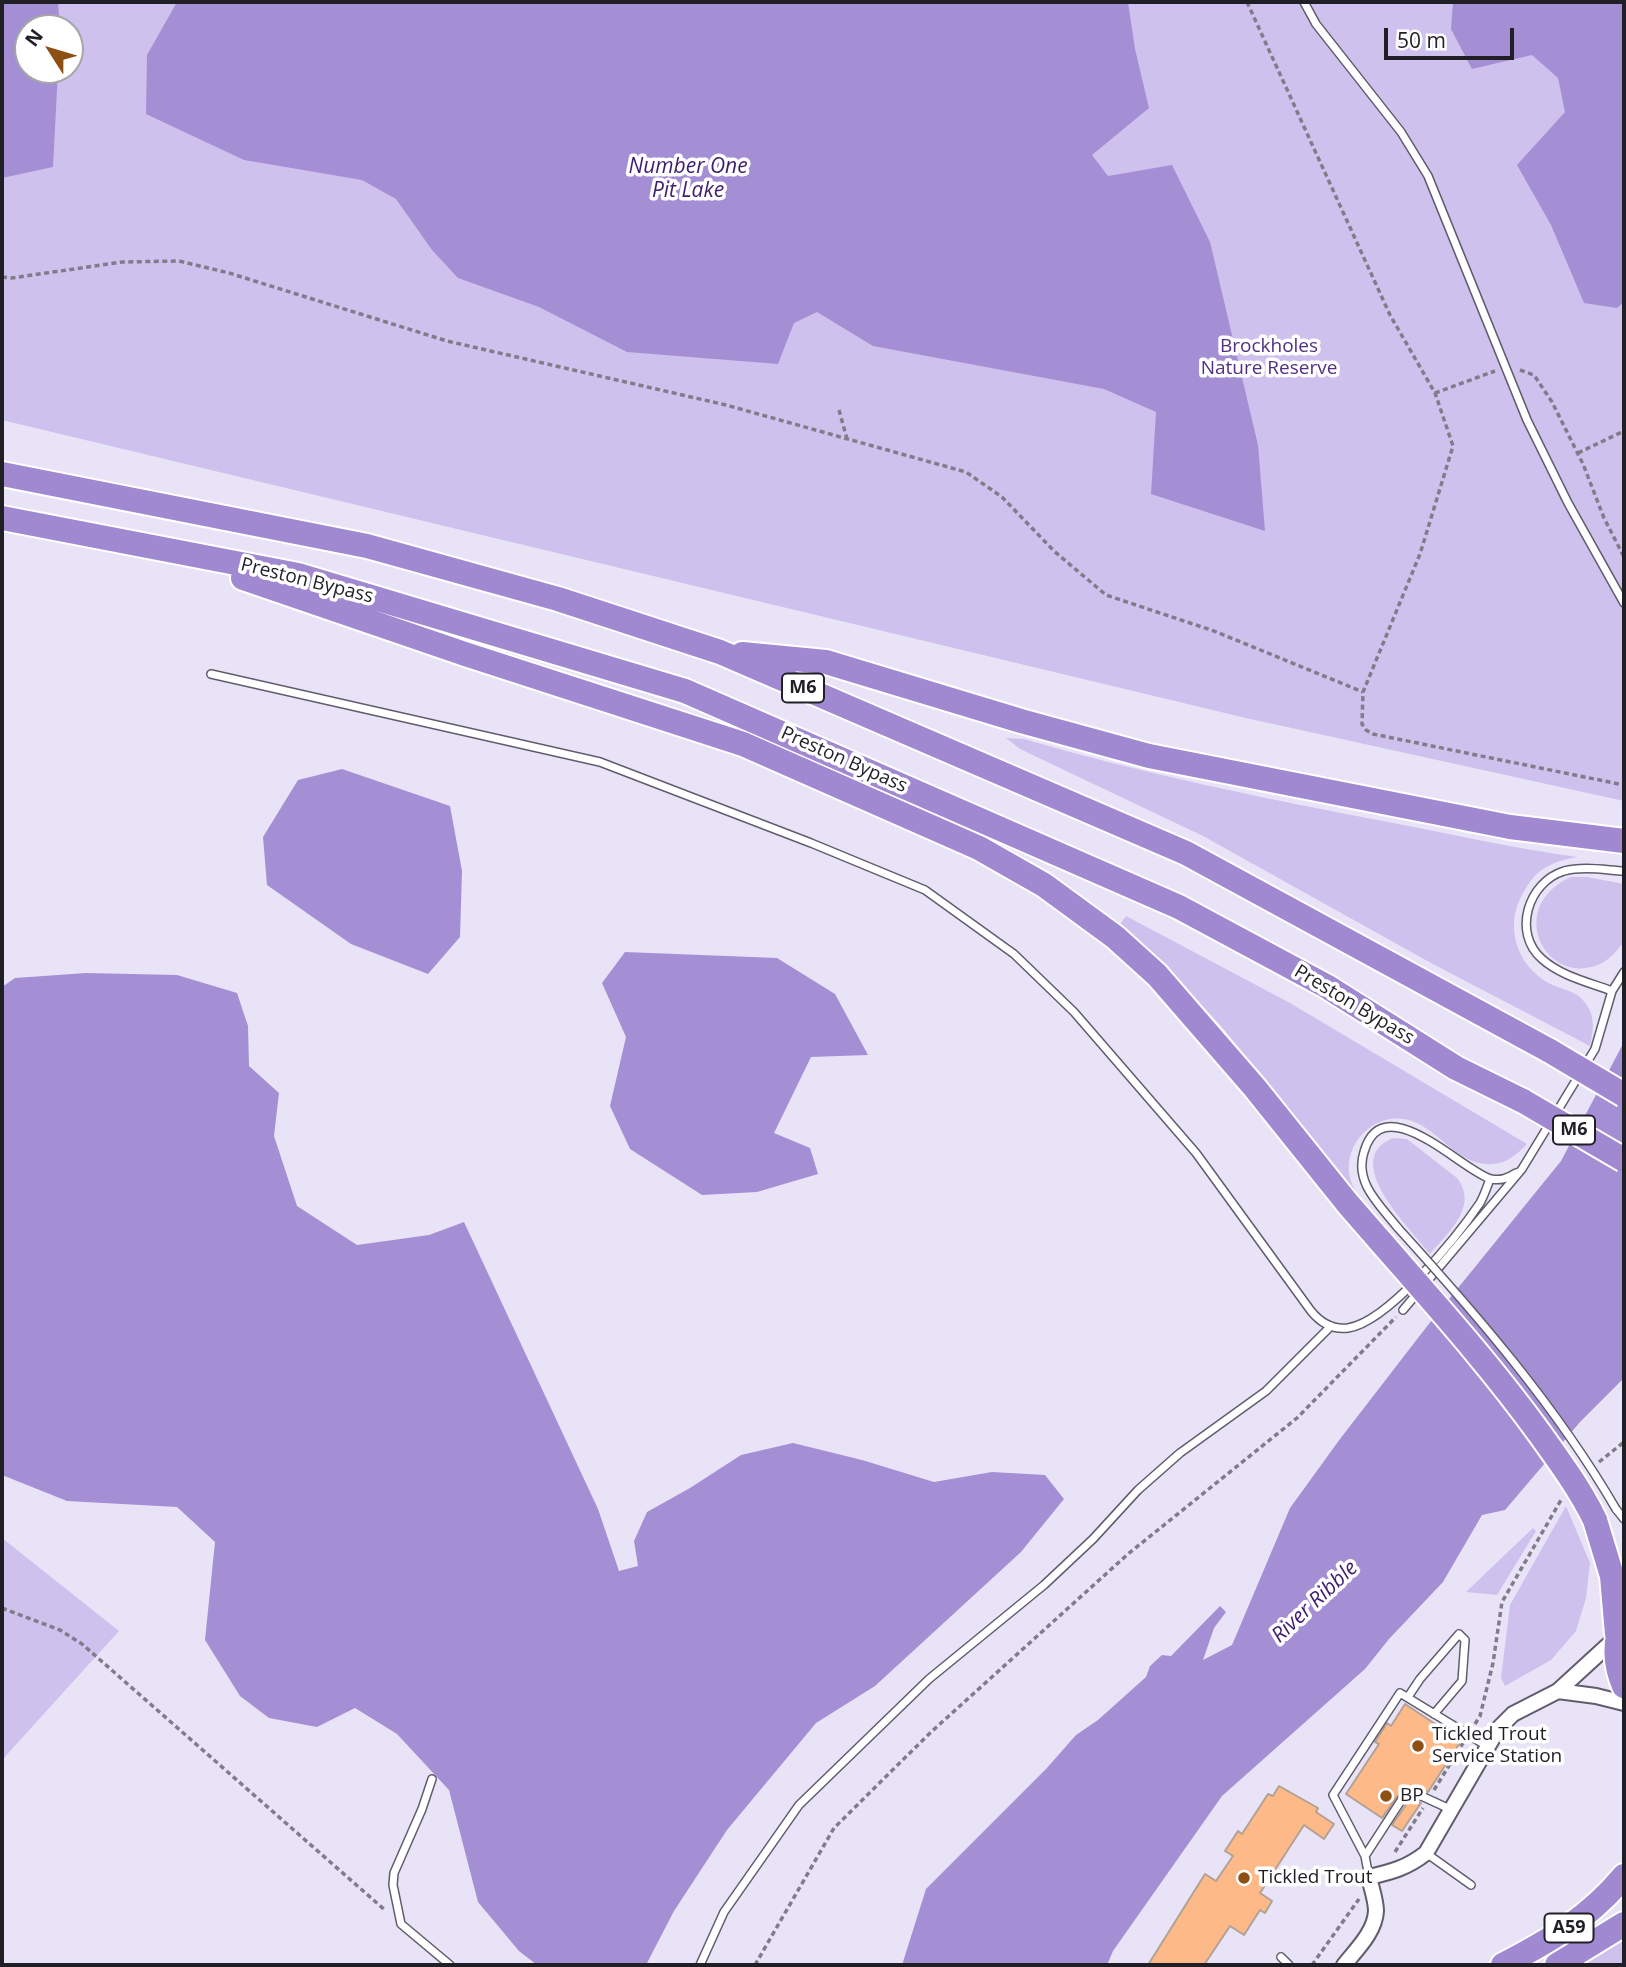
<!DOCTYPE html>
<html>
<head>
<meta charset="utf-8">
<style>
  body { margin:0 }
  #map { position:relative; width:1626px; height:1967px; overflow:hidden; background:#e9e3f7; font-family:"Open Sans",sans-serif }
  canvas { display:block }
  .frame { position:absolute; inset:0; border:4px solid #211f26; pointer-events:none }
  .north { position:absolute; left:14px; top:14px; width:70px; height:70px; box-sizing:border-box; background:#fff; border:2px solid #a6a5a8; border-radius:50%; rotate:307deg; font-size:19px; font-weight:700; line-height:28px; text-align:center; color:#211f26 }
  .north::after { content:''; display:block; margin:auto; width:24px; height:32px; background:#8d4f14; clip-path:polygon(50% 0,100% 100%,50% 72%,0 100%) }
  .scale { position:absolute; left:1384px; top:28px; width:130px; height:32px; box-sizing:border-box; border:4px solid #211f26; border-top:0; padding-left:9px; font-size:21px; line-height:24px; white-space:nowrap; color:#211f26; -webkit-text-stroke:5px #fff; paint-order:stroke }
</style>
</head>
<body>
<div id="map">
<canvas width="1626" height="1967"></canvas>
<div class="frame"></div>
<div class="north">N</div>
<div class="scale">50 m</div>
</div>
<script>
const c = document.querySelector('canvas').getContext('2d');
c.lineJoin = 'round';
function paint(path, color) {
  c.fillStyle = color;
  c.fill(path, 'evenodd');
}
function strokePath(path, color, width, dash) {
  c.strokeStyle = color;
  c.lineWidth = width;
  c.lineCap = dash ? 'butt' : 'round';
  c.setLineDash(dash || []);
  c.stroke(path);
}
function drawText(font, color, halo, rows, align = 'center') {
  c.font = font + ' "Open Sans",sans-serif';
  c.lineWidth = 7;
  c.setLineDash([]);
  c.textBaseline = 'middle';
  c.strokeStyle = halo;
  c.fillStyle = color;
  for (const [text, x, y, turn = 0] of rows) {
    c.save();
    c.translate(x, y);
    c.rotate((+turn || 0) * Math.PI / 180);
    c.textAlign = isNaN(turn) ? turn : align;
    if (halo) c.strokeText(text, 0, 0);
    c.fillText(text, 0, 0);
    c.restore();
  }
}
paint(new Path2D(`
  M2 2H1624V801L1246 718 2 420ZM28 28H70V70H28Z
  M1006 738 1024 739C1144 774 1266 799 1388 822 1451 834 1513 848 1577 857 1549 862 1535 870 1522 895 1505 926 1516 962 1545 981 1559 990 1576 989 1586 1004 1596 1018 1593 1031 1590 1046L1431 963 1203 836 1020 749Z
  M1571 877H1587L1624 884V942C1617 950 1611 959 1600 964 1546 988 1504 907 1571 877Z
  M1126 916 1290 1003 1527 1144C1516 1156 1503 1166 1486 1164 1456 1162 1438 1130 1412 1121 1377 1109 1342 1142 1350 1178 1351 1184 1356 1191 1359 1197L1221 1026 1161 963 1119 926Z
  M1393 1138 1407 1139 1457 1178C1479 1206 1448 1233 1430 1254 1410 1228 1339 1160 1393 1138Z
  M1566 1506 1590 1563 1586 1598 1576 1631 1551 1660 1505 1686 1501 1678 1510 1605Z
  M1533 1528 1536 1531 1497 1595 1466 1592Z
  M2 1538 119 1631 2 1760Z
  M1624 1936V1965H1577Z`), '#cec1ed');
paint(new Path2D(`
  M2 2H58L60 28H28V70H58L53 167 2 178Z
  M177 2H1128L1135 49 1149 108 1092 155 1108 176 1172 165 1210 242 1258 445 1265 531 1151 494 1156 412 1104 389 873 346 817 312 794 323 778 364 627 352 539 307 458 278 432 250 396 199 362 180 244 160 146 114 147 55Z
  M1453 2H1624V302L1617 308 1584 303 1551 225 1517 165 1565 112 1558 78 1532 55 1472 69 1451 29Z
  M342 769 450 806 462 871 460 937 428 974 351 944 267 885 263 837 298 780Z
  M625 952 777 958 835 994 868 1055 811 1057 774 1133 810 1148 818 1174 757 1192 702 1195 630 1149 610 1106 626 1037 602 983Z
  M86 973 177 975 237 993 248 1026 249 1066 279 1093 274 1136 297 1206 357 1245 429 1235 464 1222 598 1509 619 1571 638 1566 634 1541 647 1512 690 1488 741 1455 793 1443 862 1460 934 1482 992 1472 1045 1475 1064 1499 1021 1552 875 1686 816 1723 727 1830 674 1911 646 1965H537L519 1951 478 1902 449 1790 397 1734 355 1708 317 1727 269 1718 240 1696 205 1640 215 1542 177 1507 67 1501 2 1475V987L15 978Z
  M1624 1042V1378L1580 1422 1505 1510 1482 1515 1443 1582 1389 1639 1365 1669 1222 1796 1113 1951 1107 1965H902L926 1889 1046 1769 1076 1735 1098 1720 1146 1677 1150 1666 1162 1655 1171 1656 1220 1606 1226 1612 1214 1628 1203 1660 1232 1645 1290 1508 1340 1439 1428 1325 1561 1161Z`), '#a58fd4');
const building = new Path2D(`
  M1405 1704 1461 1741 1428 1792 1417 1788 1401 1791 1382 1818 1346 1794 1379 1744 1375 1742 1387 1723 1391 1726Z
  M1279 1786 1318 1808 1316 1812 1334 1824 1324 1839 1304 1825 1260 1893 1272 1901 1265 1913 1260 1910 1244 1935 1230 1926 1204 1965H1148L1205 1874 1216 1881 1233 1856 1225 1851 1238 1831 1242 1834 1268 1794 1273 1796Z
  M1416 1800 1421 1803 1402 1831 1392 1825 1408 1802Z`);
paint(building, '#fdba88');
strokePath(building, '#b2a195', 2);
const lane = new Path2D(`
  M1304 2 1316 24 1401 132 1428 176 1527 420 1568 503 1624 603
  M211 674 600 762 811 843 925 890 1014 954 1074 1012 1196 1153 1311 1311C1320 1322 1332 1330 1348 1328 1388 1322 1457 1237 1480 1203 1484 1196 1487 1187 1490 1179
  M1612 991C1588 982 1561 976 1542 959 1512 933 1528 882 1564 871 1583 866 1605 870 1624 871
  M1398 1228C1380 1205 1354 1183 1364 1152 1383 1086 1461 1170 1491 1179 1501 1181 1508 1178 1516 1173
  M1403 1310 1522 1169 1595 1049 1612 991 1624 972
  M1616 1509 1624 1519
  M1408 1697 1420 1679 1459 1634 1465 1640 1462 1681 1434 1714
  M432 1779 422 1809 394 1873 393 1885 401 1924 450 1965
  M1426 1853 1471 1885
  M1365 1856 1404 1796 1417 1794 1452 1810
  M1345 1876 1369 1877 1365 1856 1333 1795 1400 1693 1487 1746
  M1281 1957 1289 1965
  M700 1965 724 1912 799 1805 929 1679 1044 1585 1093 1539 1138 1490 1180 1453 1266 1391 1331 1326`);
const street = new Path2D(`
  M1558 1691 1596 1696 1624 1703
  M1344 1965C1356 1950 1375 1932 1376 1911 1376 1900 1371 1887 1369 1877 1391 1872 1407 1868 1426 1853L1498 1729 1513 1714 1558 1691 1617 1637`);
const highway = new Path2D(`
  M2 474 367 546 558 599 720 652 1186 853 1550 1051
  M2 518 298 575 685 691 1179 907 1326 986 1456 1068 1523 1101
  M243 578 465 654 743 744 979 848 1044 885 1115 937 1157 975 1255 1088 1348 1204 1382 1243
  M742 654 826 662 1021 721 1149 756 1510 827 1624 841
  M1595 1520 1612 1576 1617 1634
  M1624 1620C1613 1641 1615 1665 1624 1686
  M1503 1965C1551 1940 1589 1918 1624 1876
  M1557 1965 1624 1924`);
strokePath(lane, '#615c6d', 10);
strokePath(street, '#615c6d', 18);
strokePath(highway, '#fff', 28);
strokePath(new Path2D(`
  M1247 2 1390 315 1435 393 1453 446 1420 554 1363 692 1362 724 1366 730 1373 734 1624 785
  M2 277 12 278 122 262 179 261 229 273 447 341 726 405 966 472 1002 497 1054 551 1106 595 1214 631 1363 692
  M1520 370 1534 375 1552 402 1583 464 1604 518 1624 557
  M1435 393 1495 371
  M839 410 847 439
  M1578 453 1624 431
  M1599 1462 1624 1442
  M2 1608 60 1630 82 1644 386 1911
  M1475 1724 1480 1716 1493 1663 1502 1602 1561 1500
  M1434 1790 1463 1743
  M1395 1852 1423 1808
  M755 1965 834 1828 930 1733 1128 1554 1297 1418 1396 1317
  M1312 1965 1359 1899`), '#807c89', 3.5, [5, 3.5]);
strokePath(lane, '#fff', 7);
strokePath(street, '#fff', 14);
strokePath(highway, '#a089d0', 24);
const laneBridge = new Path2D(`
  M1398 1228C1477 1315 1556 1406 1616 1509`);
const highwayBridge = new Path2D(`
  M1550 1051 1624 1095
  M1523 1101 1624 1160
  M1382 1243C1436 1305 1491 1366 1540 1434 1560 1462 1580 1489 1595 1520`);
strokePath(laneBridge, '#615c6d', 10, []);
strokePath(highwayBridge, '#fff', 28, []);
strokePath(laneBridge, '#fff', 7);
strokePath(highwayBridge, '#a089d0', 24);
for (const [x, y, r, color] of [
  [1418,1746,7,"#8d4f14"],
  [1386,1796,7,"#8d4f14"],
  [1244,1878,7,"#8d4f14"]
]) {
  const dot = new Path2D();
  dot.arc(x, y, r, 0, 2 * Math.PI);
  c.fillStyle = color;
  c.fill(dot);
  strokePath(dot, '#fff', 2.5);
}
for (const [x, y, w] of [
  [803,688,42],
  [1574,1130,42],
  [1569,1928,49]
]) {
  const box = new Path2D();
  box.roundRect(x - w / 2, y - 14.5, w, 29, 5);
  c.fillStyle = '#fff';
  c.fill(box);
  strokePath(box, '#211f26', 2);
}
drawText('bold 18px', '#211f26', null, [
  ["M6",803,688],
  ["M6",1574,1130],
  ["A59",1569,1928]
]);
drawText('19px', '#513182', '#fff', [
  ["Brockholes",1269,347],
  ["Nature Reserve",1269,369]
]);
drawText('19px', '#211f26', '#fff', [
  ["Preston Bypass",307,581,14],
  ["Preston Bypass",844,760,24],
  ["Preston Bypass",1354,1005,31]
]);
drawText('19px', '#211f26', '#fff', [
  ["Tickled Trout",1432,1735],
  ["Service Station",1432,1757],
  ["BP",1400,1796],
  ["Tickled Trout",1258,1878]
], 'left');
drawText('italic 21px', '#3f1d6e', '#fff', [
  ["Number One",688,167],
  ["Pit Lake",688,191],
  ["River Ribble",1315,1602,-43]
]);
</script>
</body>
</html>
